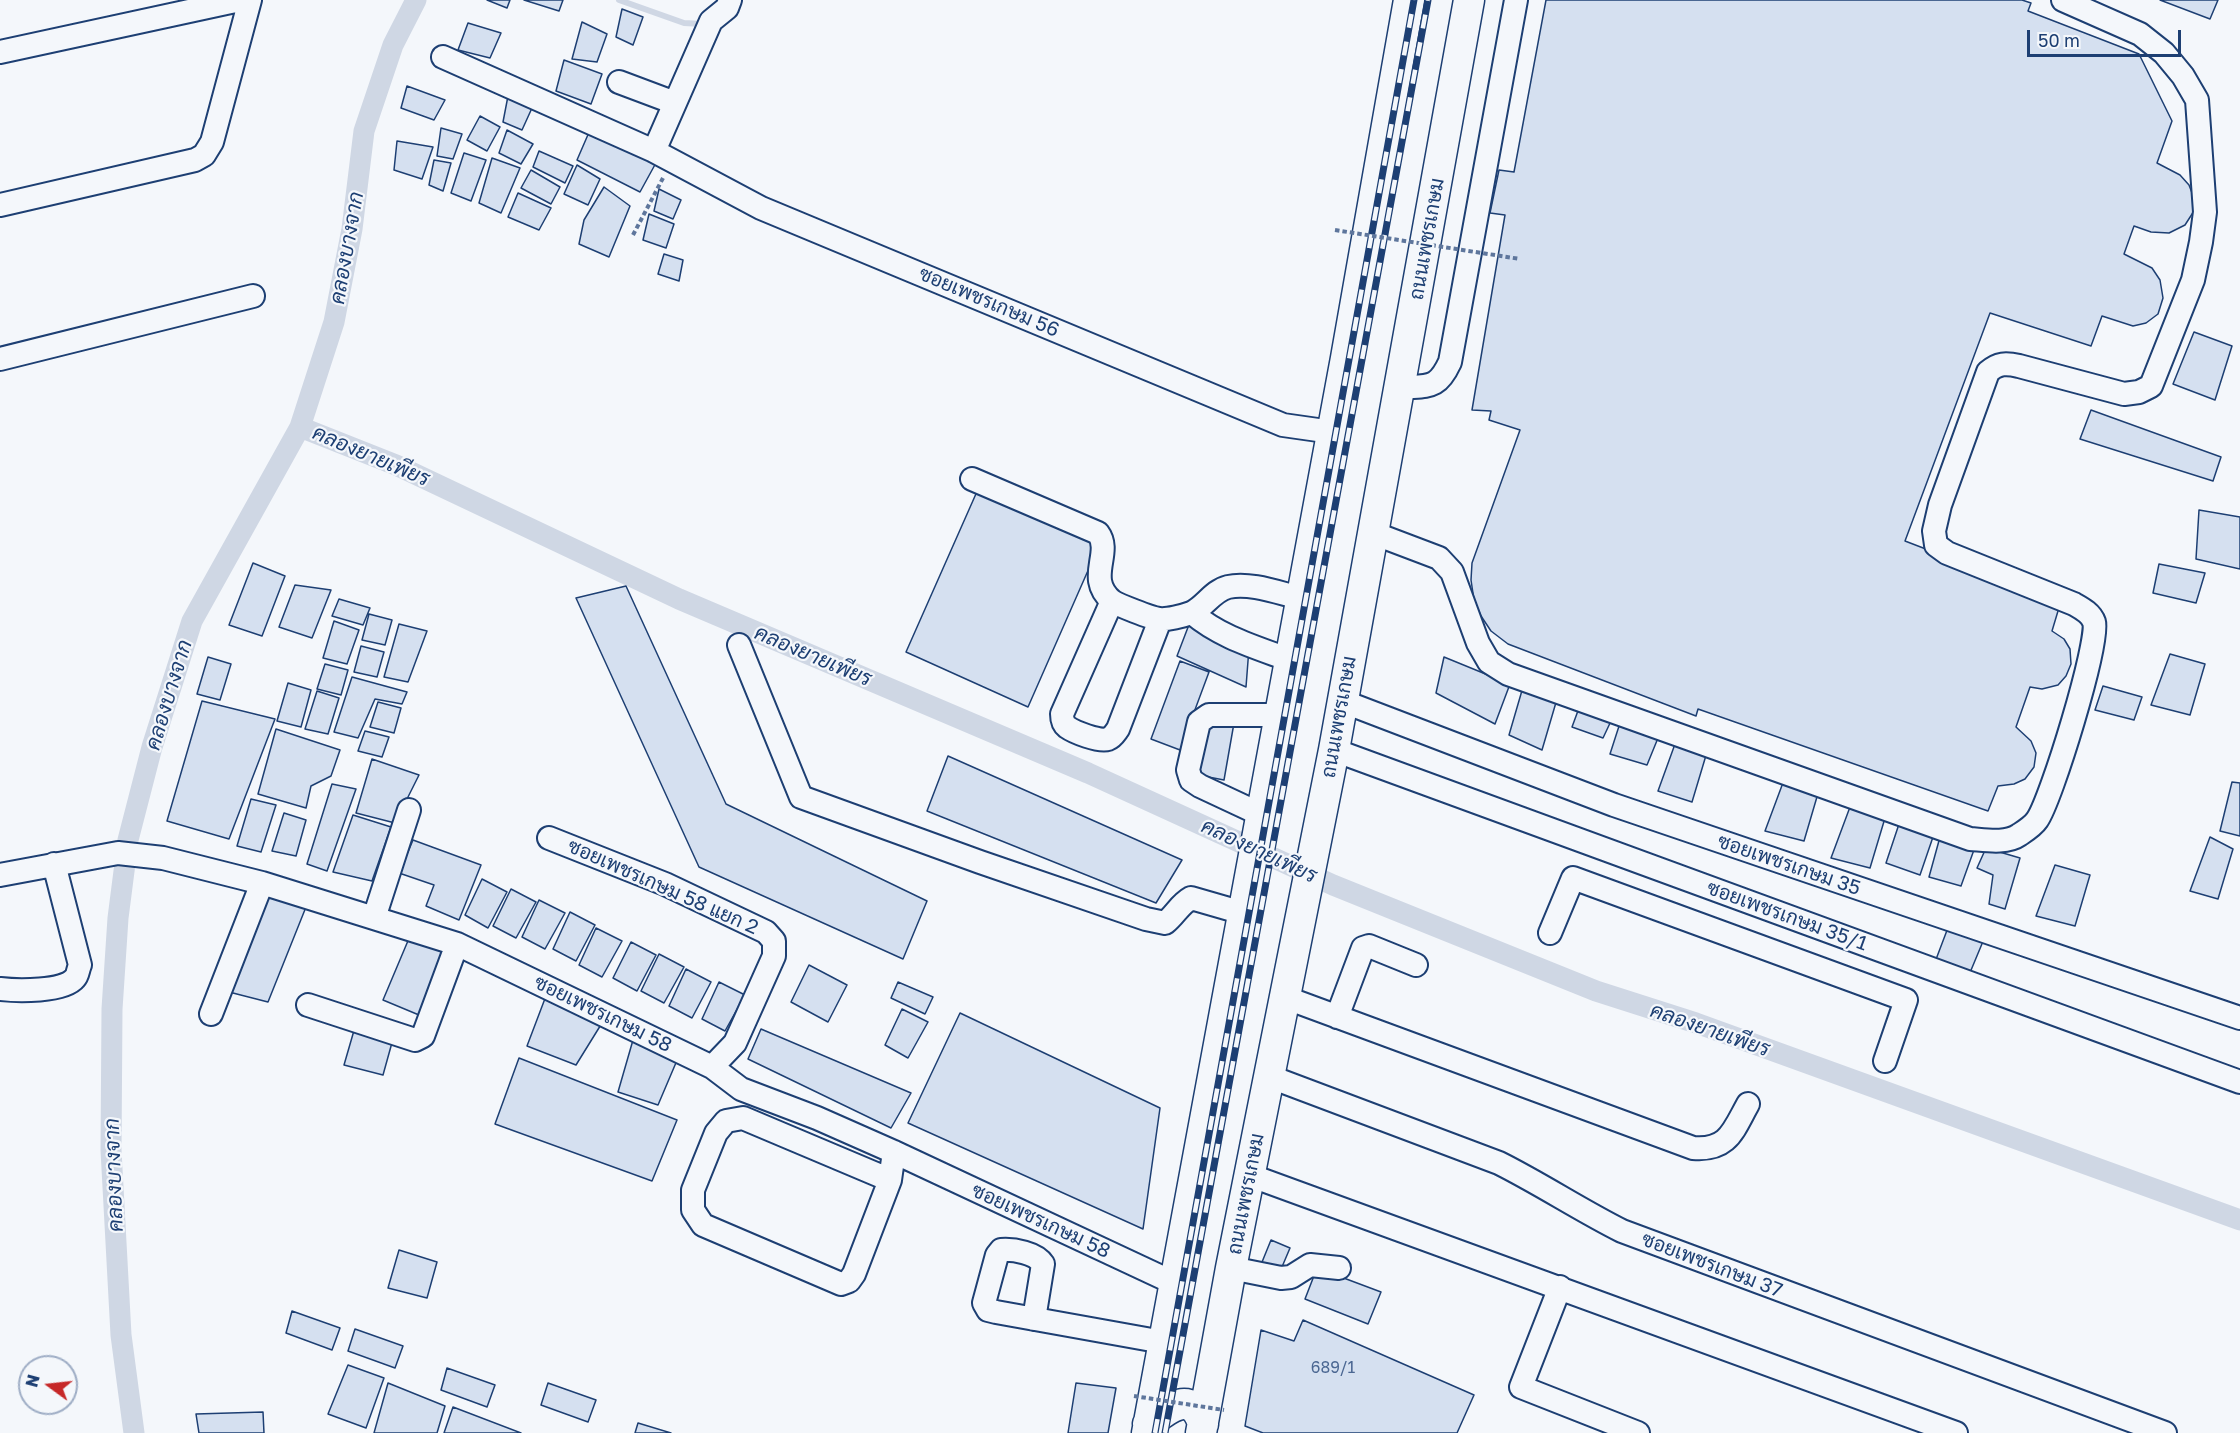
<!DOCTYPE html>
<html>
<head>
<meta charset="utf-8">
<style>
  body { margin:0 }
  #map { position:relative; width:2240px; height:1433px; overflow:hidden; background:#f4f7fb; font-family:"Golos Text",sans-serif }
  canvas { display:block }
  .north { position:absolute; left:18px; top:1355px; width:60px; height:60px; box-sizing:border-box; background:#f4f7fb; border:2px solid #9eadc5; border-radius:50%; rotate:285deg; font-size:16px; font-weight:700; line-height:24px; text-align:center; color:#1d3f73 }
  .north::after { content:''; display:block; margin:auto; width:21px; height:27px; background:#c62828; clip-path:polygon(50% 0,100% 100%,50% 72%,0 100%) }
  .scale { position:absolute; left:2027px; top:30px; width:154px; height:27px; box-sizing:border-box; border:3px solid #1d3f73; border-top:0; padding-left:8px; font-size:18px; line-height:21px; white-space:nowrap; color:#1d3f73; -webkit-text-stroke:4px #f4f7fb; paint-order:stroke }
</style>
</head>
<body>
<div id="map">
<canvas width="2240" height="1433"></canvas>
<div class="north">N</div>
<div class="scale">50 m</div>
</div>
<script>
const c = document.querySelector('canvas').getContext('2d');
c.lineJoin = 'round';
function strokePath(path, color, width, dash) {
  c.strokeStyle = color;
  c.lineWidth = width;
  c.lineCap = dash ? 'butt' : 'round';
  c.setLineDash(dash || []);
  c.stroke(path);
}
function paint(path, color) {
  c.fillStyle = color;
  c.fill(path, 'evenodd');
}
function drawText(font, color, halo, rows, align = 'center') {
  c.font = font + ' "Golos Text",Sarabun,sans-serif';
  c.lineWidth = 4.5;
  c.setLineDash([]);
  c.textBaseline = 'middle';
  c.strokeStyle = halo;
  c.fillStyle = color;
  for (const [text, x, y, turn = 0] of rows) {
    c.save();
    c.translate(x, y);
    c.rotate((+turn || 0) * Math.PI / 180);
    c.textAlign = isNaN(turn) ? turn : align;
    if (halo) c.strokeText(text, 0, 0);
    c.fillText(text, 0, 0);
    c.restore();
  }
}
strokePath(new Path2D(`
  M619 0 684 23 703 24`), '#cfd7e4', 6);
strokePath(new Path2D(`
  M300 427 396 465 679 599 1088 773 1333 885 1596 991 1696 1023 2240 1220
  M134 1433 121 1335 111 1150 112 1009 118 918 128 840 152 747 192 621 300 427 334 322 352 229 364 131 393 45 416 0`), '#cfd7e4', 21);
const building = new Path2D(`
  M487 0H510L507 8Z
  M524 0H563L559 11Z
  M1546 0H2022L2031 3 2028 11 2139 54 2172 121 2157 163 2180 175 2189 185 2194 198V211L2185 225 2169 233 2151 232 2134 226 2124 254 2152 268 2160 280 2163 298 2158 314 2146 323 2133 326 2102 316 2091 346 1990 313 1905 541 2061 601 2052 631 2064 639 2070 649 2071 664 2066 676 2058 685 2042 689 2030 687 2016 727 2031 741 2036 753 2034 767 2025 779 2014 784 1998 786 1988 811 1698 709 1696 716 1508 644 1491 631 1481 616 1474 600 1471 580 1472 563 1520 430 1489 420 1491 411 1472 410 1505 215 1490 213 1499 170 1514 172Z
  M2160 0H2218L2210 19Z
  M622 9 643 17 633 45 616 37Z
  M582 22 607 34 597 62 572 59Z
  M468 23 501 33 490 58 458 50Z
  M564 60 602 74 591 104 556 91Z
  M407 86 445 100 434 120 401 108Z
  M508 96 532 108 522 130 503 122Z
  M480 116 500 127 487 151 467 140Z
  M441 128 462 134 453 159 437 156Z
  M507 130 533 144 521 164 499 153Z
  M590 130 657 161 640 192 577 160Z
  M397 141 433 147 422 179 394 170Z
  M539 151 573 166 565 183 533 167Z
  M464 153 486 160 471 201 451 193Z
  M492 158 520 168 501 213 479 203Z
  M434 160 451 163 443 191 429 185Z
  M577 165 600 179 588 205 564 194Z
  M531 170 560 187 551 204 521 188Z
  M604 187 630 206 609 257 579 244 584 220Z
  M659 189 681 200 673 219 654 211Z
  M518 193 551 208 539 230 508 217Z
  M649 214 674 224 666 248 643 240Z
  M664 254 683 260 679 281 658 274Z
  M2194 332 2232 346 2215 400 2173 384Z
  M2091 410 2221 457 2213 481 2080 439Z
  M979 487 1101 541 1028 707 906 652Z
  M2199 510 2240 517V569L2196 559Z
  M253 563 285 576 262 636 229 625Z
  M2159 564 2205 573 2196 603 2153 593Z
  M295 585 331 590 312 638 279 627Z
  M626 586 726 804 927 901 903 959 699 867 576 598Z
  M339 599 370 608 363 625 332 616Z
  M369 614 392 620 385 645 362 640Z
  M334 621 359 630 347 664 323 658Z
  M1190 622 1249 648 1246 687 1177 656Z
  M399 624 427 631 408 682 384 677Z
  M361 646 384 652 377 677 354 672Z
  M2170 654 2205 664 2190 715 2151 705Z
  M208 657 231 664 220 700 197 694Z
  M1444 657 1510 684 1495 724 1436 693Z
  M1180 661 1209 672 1180 750 1151 739Z
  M325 664 348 670 341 695 317 689Z
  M352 677 407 692 402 704 375 699 358 738 334 732Z
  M288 683 311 690 301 727 277 721Z
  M2103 686 2142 697 2134 720 2095 710Z
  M1523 687 1557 699 1542 750 1509 735Z
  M317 691 339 698 328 734 305 729Z
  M202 701 275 719 229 839 167 821Z
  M378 702 401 708 394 733 370 727Z
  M1579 708 1611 721 1603 738 1572 727Z
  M1208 719 1234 723 1224 780 1198 775Z
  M1620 723 1658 738 1647 765 1610 754Z
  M276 729 340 750 331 776 311 786 306 808 258 794Z
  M365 731 389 737 382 757 358 751Z
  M1675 744 1707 752 1692 802 1658 791Z
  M948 756 1182 860 1156 903 927 811Z
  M372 759 419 775 395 823 356 813Z
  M1784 780 1819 790 1804 841 1765 831Z
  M2232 782 2240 783V836L2220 831Z
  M332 784 356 789 327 871 307 864Z
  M251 799 276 805 261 852 237 846Z
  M1850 807 1885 818 1870 868 1831 858Z
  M284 813 306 820 296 856 272 851Z
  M353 815 391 827 372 881 333 872Z
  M1899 824 1934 834 1920 875 1886 863Z
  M1940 837 1975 847 1961 886 1929 877Z
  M2210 837 2233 849 2218 899 2190 891Z
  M413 840 481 865 459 920 426 906 434 885 399 873Z
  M1986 848 2020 858 2005 909 1989 904 1993 875 1977 868Z
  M2055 865 2090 875 2075 926 2036 916Z
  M482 879 507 892 488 928 465 915Z
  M511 889 536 902 516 938 493 926Z
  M265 895 306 907 268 1002 229 992Z
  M539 900 565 913 545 949 522 937Z
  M570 912 595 925 576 961 553 949Z
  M1949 925 1984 939 1969 975 1935 962Z
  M596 928 622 941 602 977 579 965Z
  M410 936 448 948 419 1015 383 1000Z
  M631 942 656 955 637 991 613 978Z
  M659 954 684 967 664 1003 641 991Z
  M809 965 847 985 828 1022 791 1002Z
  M686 969 711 982 692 1018 669 1006Z
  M719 982 745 995 725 1031 702 1019Z
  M898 982 933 997 925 1014 891 998Z
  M549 988 602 1023 576 1065 527 1046Z
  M902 1009 928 1022 908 1058 885 1045Z
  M960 1013 1160 1108 1143 1229 908 1123Z
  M355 1027 393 1039 383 1075 344 1065Z
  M761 1029 911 1093 891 1128 748 1059Z
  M633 1040 678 1058 658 1105 618 1092Z
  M519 1058 677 1120 652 1181 495 1124Z
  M1271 1240 1290 1248 1279 1274 1260 1267Z
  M399 1250 437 1262 427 1298 388 1288Z
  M1317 1268 1381 1292 1368 1324 1305 1299Z
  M292 1311 340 1328 332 1350 286 1333Z
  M1303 1320 1474 1395 1457 1433H1263L1245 1426 1261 1330 1294 1341Z
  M355 1329 403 1346 395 1368 348 1351Z
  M348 1365 384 1378 366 1428 328 1414Z
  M447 1368 495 1385 487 1407 441 1390Z
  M388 1383 445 1406 437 1433H374Z
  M548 1383 596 1400 588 1422 541 1405Z
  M1076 1383 1116 1388 1108 1433H1068Z
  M453 1407 521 1433H444Z
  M263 1412 264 1433H199L196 1414Z
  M638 1423 671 1433H635Z`);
paint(building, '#d5e0f0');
strokePath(building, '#1d3f73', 1.5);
const minor = new Path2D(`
  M0 52 240 0
  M443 57 654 151 761 208 1283 425 1332 432
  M619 82 675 103
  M654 151 711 21 727 8 730 0
  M0 205 195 160 204 155 212 142 250 0
  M0 359 253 296
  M1400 388C1429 385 1437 390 1450 362L1516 0
  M972 479 1098 533C1113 553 1085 578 1112 601 1118 605 1151 618 1159 619 1167 620 1183 616 1191 613 1205 607 1212 591 1228 587 1250 582 1279 593 1300 598
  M1373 533 1439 558 1452 572 1478 643 1489 662 1508 674 1970 839C1985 840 2006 844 2019 835 2025 831 2033 826 2037 820 2051 801 2100 641 2094 622 2091 613 2081 608 2074 604L1947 553 1936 545 1934 531 1940 505 1988 372C1998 363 2006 363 2019 366L2124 394 2139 392 2151 386 2193 280 2201 242 2205 212 2197 100 2183 76 2164 53 2140 34 2063 0
  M1112 601 1062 714C1062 718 1063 724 1067 727 1074 732 1099 742 1108 739 1113 737 1115 733 1118 729L1160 620
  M1192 613C1220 637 1255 647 1290 660
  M739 645 801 797 980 862 1146 919 1165 923C1175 915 1180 904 1191 898L1243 913
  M1342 701 1614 805 2240 1018
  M1334 750 2240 1082
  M1262 815 1200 786 1191 780 1188 770 1199 722 1209 715H1278
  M549 838 665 884 766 932 774 941V956L735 1043 712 1067
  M0 875 118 853 163 858 262 883 457 944 712 1067 741 1089 817 1118 894 1152 1174 1283
  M374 918 409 810
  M1550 933 1573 878 1906 1000 1885 1061
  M0 989C17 991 64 992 75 978 78 975 78 969 80 965L54 864
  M1284 997 1693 1148C1728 1151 1733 1131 1748 1104
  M308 1005 415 1040 423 1036 457 944
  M211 1014 262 883
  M1337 1017 1363 948 1369 946 1416 965
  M1268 1076 1499 1163C1541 1184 1580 1210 1622 1231L2165 1433
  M1249 1175 1956 1433
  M890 1180 743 1118 726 1121 716 1133 693 1190V1210L703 1225 841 1284 849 1281 854 1274 890 1180 894 1152
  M1231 1268 1281 1278 1291 1277 1310 1265 1339 1268
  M1560 1287 1521 1387 1638 1433
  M1034 1319 1043 1264C1036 1253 1014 1249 1001 1250L997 1255 984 1303 988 1310 996 1312 1163 1342`);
const major = new Path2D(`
  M1148 1424C1167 1409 1192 1388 1203 1424
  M1147 1433 1346 358 1409 0
  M1201 1433 1231 1268 1334 750 1469 0`);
strokePath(minor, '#1d3f73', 26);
strokePath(major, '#1d3f73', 33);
strokePath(new Path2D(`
  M633 235 663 178`), '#5e769c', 4, [4.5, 3]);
strokePath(minor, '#f4f7fb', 22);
strokePath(major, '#f4f7fb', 30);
const rail = new Path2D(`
  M1155 1433 1414 0
  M1165 1433 1428 0`);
strokePath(rail, '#1d3f73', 7);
strokePath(rail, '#f4f7fb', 4.5, [14]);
strokePath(new Path2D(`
  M1335 230 1520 259
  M1134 1396 1224 1410`), '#5e769c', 4, [4.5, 3]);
drawText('16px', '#4b6792', null, [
  ["689/1",1333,1368]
]);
drawText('20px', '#1d3f73', '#f4f7fb', [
  ["ถนนเพชรเกษม",1427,239,-80],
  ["ซอยเพชรเกษม 56",989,302,23],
  ["ถนนเพชรเกษม",1339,717,-80],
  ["ซอยเพชรเกษม 35",1789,865,19],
  ["ซอยเพชรเกษม 58 แยก 2",663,887,24],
  ["ซอยเพชรเกษม 35/1",1787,916,20],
  ["ซอยเพชรเกษม 58",603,1014,26],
  ["ถนนเพชรเกษม",1246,1194,-79],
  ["ซอยเพชรเกษม 58",1041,1221,25],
  ["ซอยเพชรเกษม 37",1712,1265,21]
]);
drawText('italic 21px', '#1d3f73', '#f4f7fb', [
  ["คลองบางจาก",347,248,-80],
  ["คลองยายเพียร",371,456,23],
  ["คลองยายเพียร",813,656,23],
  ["คลองบางจาก",169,695,-73],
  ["คลองยายเพียร",1259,851,25],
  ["คลองยายเพียร",1710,1030,19],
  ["คลองบางจาก",114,1175,-92]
]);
</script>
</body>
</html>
